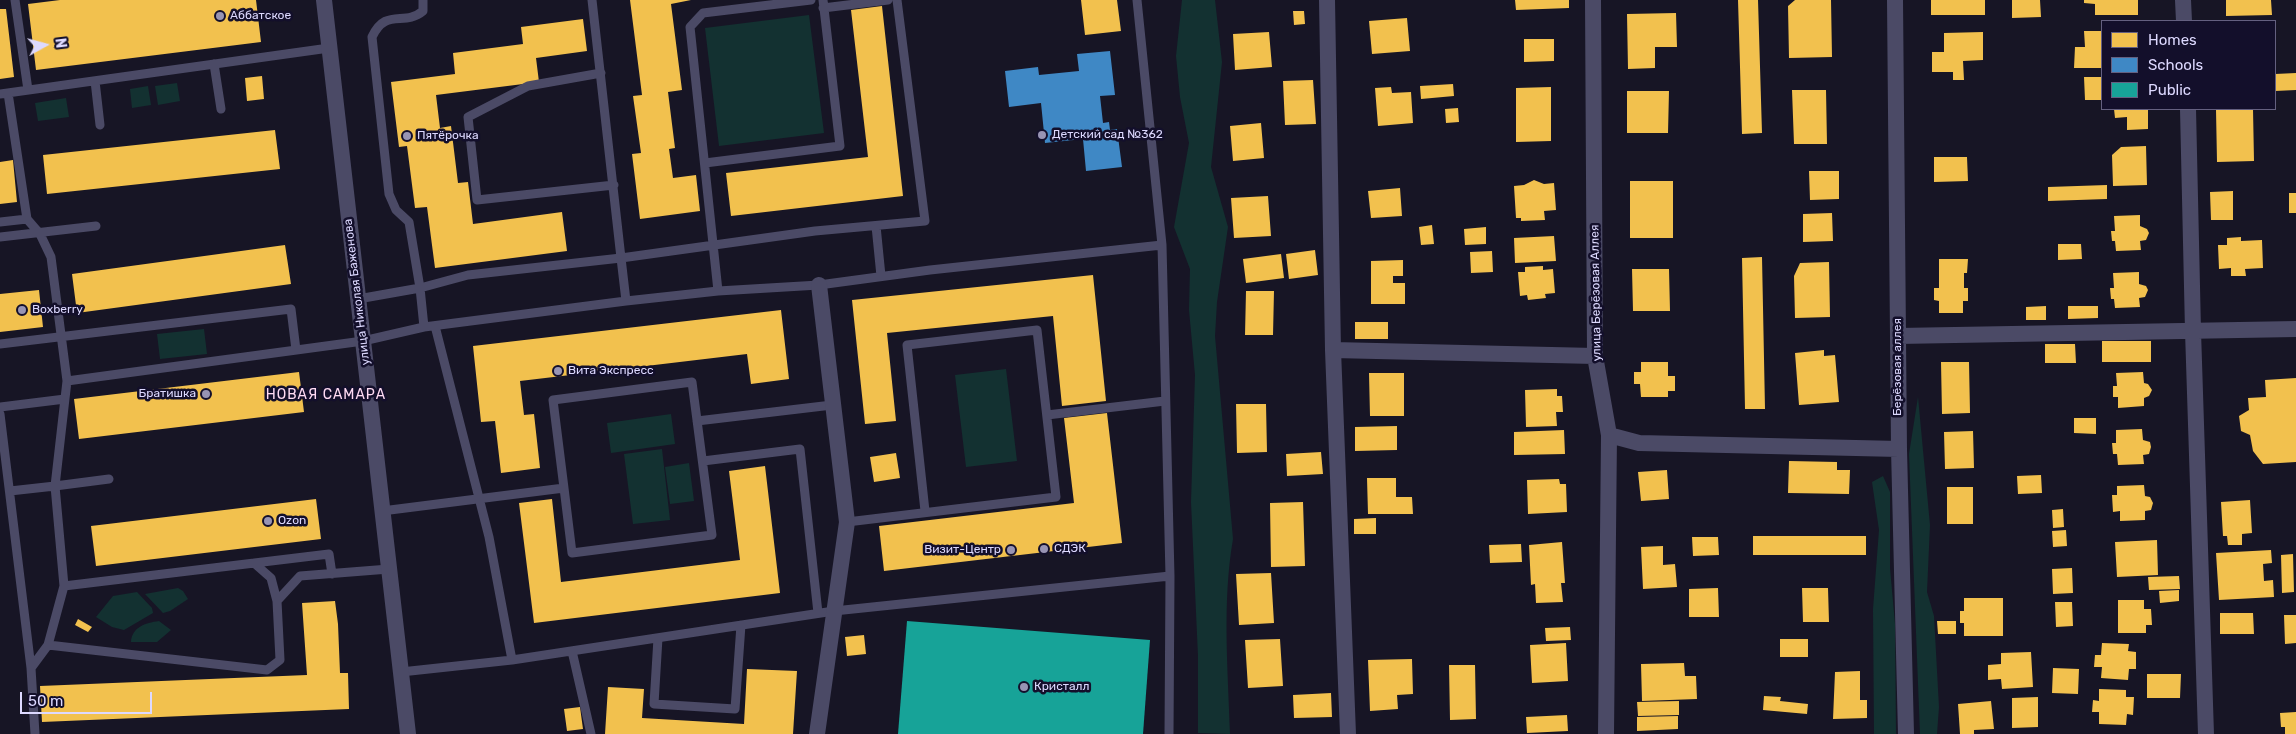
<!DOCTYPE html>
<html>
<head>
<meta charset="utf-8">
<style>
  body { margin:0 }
  #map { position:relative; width:2296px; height:734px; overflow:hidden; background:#171525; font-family:Rubik,sans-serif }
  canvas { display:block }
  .legend { position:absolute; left:2101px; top:20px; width:175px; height:90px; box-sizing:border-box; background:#130f2b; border:1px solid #646080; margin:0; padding:6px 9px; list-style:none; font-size:15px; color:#ddd9ff }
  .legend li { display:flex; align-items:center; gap:10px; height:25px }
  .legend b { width:25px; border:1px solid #646080 }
  .north { position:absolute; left:20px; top:20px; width:50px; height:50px; -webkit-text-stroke:4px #130f2b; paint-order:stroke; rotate:83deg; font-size:14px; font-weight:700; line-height:20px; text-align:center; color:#ddd9ff }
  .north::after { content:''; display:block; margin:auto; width:18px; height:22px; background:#ddd9ff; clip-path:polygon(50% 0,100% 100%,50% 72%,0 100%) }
  .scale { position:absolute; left:20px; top:692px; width:132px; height:22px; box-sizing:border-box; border:2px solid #ddd9ff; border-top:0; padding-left:6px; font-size:15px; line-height:18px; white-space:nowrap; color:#ddd9ff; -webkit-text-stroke:4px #130f2b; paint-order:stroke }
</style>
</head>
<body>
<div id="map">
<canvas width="2296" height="734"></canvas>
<ul class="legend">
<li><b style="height:14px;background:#f2c14e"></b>Homes</li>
<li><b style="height:14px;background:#3f88c5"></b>Schools</li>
<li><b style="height:14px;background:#17a398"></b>Public</li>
</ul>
<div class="north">N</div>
<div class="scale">50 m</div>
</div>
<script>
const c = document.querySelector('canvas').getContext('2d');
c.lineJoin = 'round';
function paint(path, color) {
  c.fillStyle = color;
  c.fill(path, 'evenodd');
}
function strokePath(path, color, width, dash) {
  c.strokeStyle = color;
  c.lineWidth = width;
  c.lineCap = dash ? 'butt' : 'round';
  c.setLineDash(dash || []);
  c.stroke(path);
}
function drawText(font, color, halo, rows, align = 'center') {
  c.font = font + ' Rubik,sans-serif';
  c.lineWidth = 5;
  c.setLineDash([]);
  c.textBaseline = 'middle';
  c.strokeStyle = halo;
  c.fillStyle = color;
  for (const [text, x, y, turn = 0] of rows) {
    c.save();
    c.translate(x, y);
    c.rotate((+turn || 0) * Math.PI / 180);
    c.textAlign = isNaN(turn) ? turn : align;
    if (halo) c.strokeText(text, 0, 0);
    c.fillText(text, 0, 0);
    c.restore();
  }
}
paint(new Path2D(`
  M1182 0H1215L1222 62 1211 167 1228 227 1217 302 1215 336 1233 539C1222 603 1228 669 1230 734L1198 733V656L1191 502 1195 375 1189 310 1190 269 1174 227 1189 143 1180 97 1176 56Z
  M809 15 824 133 719 146 705 28Z
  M177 83 180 101 158 105 155 86Z
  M148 86 151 105 132 108 130 89Z
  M66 98 69 117 38 121 35 103Z
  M204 329 207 354 160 359 157 334Z
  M1006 369 1017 461 966 467 955 375Z
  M1918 397 1930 525 1927 592 1934 616 1939 707 1937 734H1920L1909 454Z
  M671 414 675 444 611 453 607 423Z
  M662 449 670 520 633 524 624 454Z
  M689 463 694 501 670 504 665 467Z
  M1883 476 1890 492V568L1895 624 1896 734H1874L1873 609 1879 530 1872 482Z
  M178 588 183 591 188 599 170 611 163 613 145 594Z
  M137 592 152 608 153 613 124 630 112 627 96 617 113 596Z
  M159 621 171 630 157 642H131C132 627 145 623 159 621Z`), '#133131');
paint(new Path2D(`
  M60 0H256L261 42 36 70 28 4Z
  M630 0H691L671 4 682 90 668 92 675 148 669 149 673 178 696 175 700 211 640 219 632 154 641 153 633 96 642 95Z
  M1081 0H1117L1121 31 1085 35Z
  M1515 0H1569V8L1516 10Z
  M1738 0H1758L1762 133 1742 134Z
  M1795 0H1831L1832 57 1789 58 1788 6Z
  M1931 0H1985V15H1931Z
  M2012 0H2040L2041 17 2012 18Z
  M2084 0H2138V15H2095V4L2084 3Z
  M2226 0H2271L2272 15 2226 16Z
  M882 6 903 196 731 216 726 173 868 157 851 10Z
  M0 9H6L14 77 0 79Z
  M1293 11H1304L1305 24 1294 25Z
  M1676 13 1677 47H1655V68L1628 69 1627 14Z
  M1407 18 1410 51 1372 54 1369 21Z
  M583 19 587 51 536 58 539 82 436 95 440 128 451 126 458 183 468 182 473 224 562 212 567 251 435 268 427 207 415 208 407 146 399 147 391 82 455 74 453 53 523 44 521 27Z
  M2084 31H2102V68H2074L2075 47H2085Z
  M1269 32 1272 67 1235 70 1233 34Z
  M1983 32V60L1963 61 1964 80H1953V72H1932V52H1944V33Z
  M1524 39H1554V61L1524 62Z
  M2296 73V90L2275 91V74Z
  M262 76 264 99 247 101 245 78Z
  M2084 77H2102V100H2085Z
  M1313 80 1316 124 1285 125 1283 81Z
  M1453 84 1454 96 1421 99 1420 86Z
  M1391 87 1392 93 1411 92 1413 123 1378 126 1375 88Z
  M1551 87V141L1516 142V88Z
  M1792 90H1826L1827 144H1794Z
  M1627 91H1669L1668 133H1627Z
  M1458 108 1459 122 1446 123 1445 109Z
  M2114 109H2148V129L2127 130V117L2115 118Z
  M2253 109 2254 161 2217 162 2216 110Z
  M1261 123 1264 158 1233 161 1230 126Z
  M275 130 280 169 47 194 43 155Z
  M2146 146 2147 185 2113 186 2112 155 2121 147Z
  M1934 157H1967L1968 181 1934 182Z
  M13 160 17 202 0 204V162Z
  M1809 171H1839V199L1810 200Z
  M1534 180 1544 184 1554 183 1556 210 1544 211 1545 220 1521 221V218H1516L1514 186 1524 185Z
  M1630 181H1673V238H1630Z
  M2107 185V199L2048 201V187Z
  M1400 188 1402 216 1371 218 1368 191Z
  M2233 191V220H2211L2210 192Z
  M2289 193H2296V213H2289Z
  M1268 196 1271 236 1234 238 1231 198Z
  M1832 213 1833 241 1803 242V214Z
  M2140 215V226L2147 229 2149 233 2146 240 2140 241 2141 250 2116 251 2115 241H2112L2111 231H2115L2114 216Z
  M1432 225 1434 244 1421 245 1419 227Z
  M1486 227V244L1465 245 1464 229Z
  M1554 236 1556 261 1515 263 1514 238Z
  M2241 237V241L2262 240 2263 268 2245 269 2246 276H2231V268L2219 269 2218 245H2227V238Z
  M2058 244H2081L2082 259 2058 260Z
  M285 245 291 284 77 313 72 274Z
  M1315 250 1318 275 1289 279 1286 254Z
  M1492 251 1493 272 1471 273 1470 252Z
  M1281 254 1284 278 1246 283 1243 259Z
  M1762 257 1765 409H1745L1742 258Z
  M1939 259H1968L1967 273H1964V288H1968V301H1963V313H1939V301L1934 300V288H1939Z
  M1403 260V276H1393V283H1405V304H1371V261Z
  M1829 262 1830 317 1795 318 1794 276 1800 263Z
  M1543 266V270L1553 269 1555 293 1545 294 1546 298 1528 300 1527 295 1520 296 1518 272H1525V267Z
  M1632 269H1669L1670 311H1633Z
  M2139 272V284L2146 286 2148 290 2145 297 2139 298 2140 307 2115 308 2114 299H2111L2110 288H2114L2113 273Z
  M1093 275 1106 401 1062 406 1053 316 887 333 896 421 865 424 852 300Z
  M39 290 43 327 0 332V294Z
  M1246 291H1274L1273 335H1245Z
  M2046 306V320H2026V307Z
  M2068 306H2098V318L2068 319Z
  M781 310 789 379 751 384 747 354 520 381 524 415 534 414 540 468 501 473 495 421 481 422 473 346Z
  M1355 322H1388V339H1355Z
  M2102 341H2151V362H2102Z
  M2045 344H2075L2076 363H2045Z
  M1824 350V356L1835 355 1839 402 1799 405 1795 353Z
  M1641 362H1668V376H1675V391H1668V397H1641L1640 384H1634V372H1641Z
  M1941 362H1969L1970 413 1942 414Z
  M299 372 304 412 79 439 74 399Z
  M2143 372 2144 383 2148 384 2152 390 2149 396 2144 398V406L2118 408V397H2113V386H2117L2116 373Z
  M1369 373H1404V416H1370Z
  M2296 378V462L2263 464 2253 451 2250 435 2241 431 2239 416 2249 410 2248 398 2266 397 2265 380Z
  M1557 389V396H1562L1563 412H1556L1557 426 1526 427 1525 390Z
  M1236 404H1266L1267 452 1237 453Z
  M1107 413 1122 543 884 571 879 526 1074 503 1064 418Z
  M2074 418H2096V434L2074 433Z
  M1397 426V450L1355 451V427Z
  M2142 429 2143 440 2150 442 2151 447 2149 454 2143 455 2144 464 2118 465 2117 454H2113L2112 443H2116V430Z
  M1564 430 1565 454 1514 455V432Z
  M1973 431 1974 468 1945 469 1944 432Z
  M1321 452 1323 474 1287 476 1286 454Z
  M896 453 900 478 874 482 870 457Z
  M1789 461 1837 462V470H1850L1849 494 1788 493Z
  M765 466 780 593 534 623 519 503 552 499 561 582 740 560 729 471Z
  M1667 470 1669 499 1641 501 1638 472Z
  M2041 475 2042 493 2018 494 2017 476Z
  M1367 478H1396V497H1412L1413 514H1368Z
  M1559 479 1560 484H1566L1567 512 1528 514 1527 480Z
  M2144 485 2145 496 2150 497 2153 503 2151 510 2145 511V520L2120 521V511L2113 512 2112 495H2117V486Z
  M1947 487H1973V524H1947Z
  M316 499 321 539 96 566 91 526Z
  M2250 500 2252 533 2242 534V545H2228L2227 536H2223L2221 502Z
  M1303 502 1305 566 1271 567 1270 503Z
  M2063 509 2064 527 2053 528 2052 510Z
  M1376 518V534H1354V519Z
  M2066 530 2067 546 2053 547 2052 531Z
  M1753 536H1866V555H1753Z
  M1692 537H1718L1719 555 1693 556Z
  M2157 540 2158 575 2117 577 2115 542Z
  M1562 542 1565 583H1561L1563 602 1536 603 1535 584 1531 585 1529 545Z
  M1521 544 1522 562 1490 563 1489 545Z
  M1663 546V565L1675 564 1677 587 1643 589 1641 547Z
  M2271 550 2272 563 2263 564 2264 581 2273 580 2274 597 2219 600 2216 553Z
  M2293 554 2294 592 2282 593 2281 555Z
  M2072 568 2073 593 2053 594 2052 569Z
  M1271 573 1274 623 1239 625 1236 574Z
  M2179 576 2180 589 2149 590 2148 577Z
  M1718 588 1719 617H1689V589Z
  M1802 588H1828L1829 622H1803Z
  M2179 590V601L2160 603 2159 591Z
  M1964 598H2003V636H1964V623H1960V611H1964Z
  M2118 600H2144V609H2151L2152 625H2146V633H2118Z
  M335 601 338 624 340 673H348L349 709 42 722 40 686 307 675 302 603Z
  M2055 602H2072L2073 626 2056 627Z
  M2220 613H2253L2254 634H2220Z
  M2284 615H2296V643L2285 644Z
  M78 619 92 627 88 632 75 625Z
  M1937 621H1956V634H1938Z
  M1570 627 1571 640 1546 641 1545 628Z
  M864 635 866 654 847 656 845 637Z
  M1280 639 1283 686 1248 688 1245 640Z
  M1780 639H1808V657H1780Z
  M1566 643 1568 681 1532 683 1530 645Z
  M2102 643 2129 644 2128 651 2136 652V669H2129L2128 680 2101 678 2102 667H2094L2095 655H2101Z
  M2031 652 2033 687 2002 689 2001 679 1988 680V665L2001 664V653Z
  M1412 659 1413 694 1397 695 1398 709 1370 711 1368 660Z
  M1684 663 1685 676H1696L1697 699 1642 701 1641 664Z
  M1449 665H1475L1476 719 1450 720Z
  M2053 668 2079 669 2078 694 2052 693Z
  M747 669 797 671 793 734H605L608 687 644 689 642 718 744 724Z
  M1860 671V700H1867V718L1833 719 1835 672Z
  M2147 674H2181L2180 698H2147Z
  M2099 689 2126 690V697H2134L2133 715 2127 714 2126 725 2099 724V712H2092L2093 700 2099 701Z
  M1331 693 1332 717 1294 718 1293 695Z
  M1764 696 1781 697 1780 701 1808 704 1807 714 1763 710Z
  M2038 697V727L2012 728V698Z
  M1679 701V715L1638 716 1637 702Z
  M1991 701 1994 729 1974 730V734H1960L1958 704Z
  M580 707 583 729 567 731 564 709Z
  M2296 712V734H2285V727H2281L2280 713Z
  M1567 715 1568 731 1527 733 1526 717Z
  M1678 716V729L1637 731V717Z`), '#f2c14e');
paint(new Path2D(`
  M1110 51 1115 95 1100 96 1103 123 1109 122 1110 130 1117 129 1122 167 1086 171 1083 139 1045 143 1041 103 1009 107 1005 71 1038 67 1039 75 1079 71 1077 54Z`), '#3f88c5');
paint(new Path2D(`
  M907 621 1150 640 1143 734H898Z`), '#17a398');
strokePath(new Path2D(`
  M15 0 28 90
  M423 0V11C404 27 386 7 372 37L389 194 396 210 409 222 420 288 424 327
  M592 0 621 258 815 231 925 221 897 0
  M1137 0 1162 245 1170 576 1169 734
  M823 8 888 0
  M214 64 221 109
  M601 73 528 86 468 117 477 200 614 185
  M95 81 100 125
  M8 93 27 219
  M0 94 329 48
  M705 163 840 146 823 0
  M0 222 27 219 40 234 51 257 67 381 55 486 10 491
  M876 226 881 276
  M0 237 96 226
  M718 291 690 27 703 13 811 0
  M358 299 420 288 468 275 621 258 626 301
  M435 326 489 537 512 660 834 611 1170 576
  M0 344 291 309 296 350
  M67 381 363 341 424 327 626 301 718 291 819 285 930 270 1162 245
  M0 407 65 399
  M0 414 31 668
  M1047 415 1165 401
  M697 421 832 405
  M703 461 800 449 818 613
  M382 511 564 488 572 553 712 535 692 382 553 400 564 488
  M847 522 1056 497 1037 330 907 345 925 511
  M254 563 271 578 277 601
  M64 586 329 554 332 574
  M658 638 654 704 735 709 741 625
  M48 645 64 586 55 486 109 479
  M572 651 591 734
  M401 672 512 660
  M35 734 31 668 48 645 267 670 280 660 277 601 300 576 389 569`), '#4b4a66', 9);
strokePath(new Path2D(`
  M324 0 408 734
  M1327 0 1333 350 1348 734
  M1593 0 1595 356 1609 435 1606 734
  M1895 0 1899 449 1906 734
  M2183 0 2184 21
  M2188 109 2193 331 2206 734
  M1898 336 2296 329
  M1333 350 1595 356
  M1609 435 1639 443 1899 449
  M817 734 847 522 819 285`), '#4b4a66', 16);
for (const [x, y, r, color] of [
  [220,16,5,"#9894b3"],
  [1042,135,5,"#9894b3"],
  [407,136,5,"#9894b3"],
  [22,310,5,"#9894b3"],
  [558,371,5,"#9894b3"],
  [206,394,5,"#9894b3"],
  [268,521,5,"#9894b3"],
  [1044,549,5,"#9894b3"],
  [1011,550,5,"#9894b3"],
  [1024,687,5,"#9894b3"]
]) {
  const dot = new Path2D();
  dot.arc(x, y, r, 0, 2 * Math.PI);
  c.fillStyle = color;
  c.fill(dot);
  strokePath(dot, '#130f2b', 2);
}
drawText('12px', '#ddd9ff', '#130f2b', [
  ["Аббатское",230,16],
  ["Детский сад №362",1052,135],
  ["Пятёрочка",417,136],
  ["Boxberry",32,310],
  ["Вита Экспресс",568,371],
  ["Братишка",196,394,"right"],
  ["Ozon",278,521],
  ["СДЭК",1054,549],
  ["Визит-Центр",1001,550,"right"],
  ["Кристалл",1034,687]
], 'left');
drawText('12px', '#ddd9ff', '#130f2b', [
  ["улица Николая Баженова",357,292,-97],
  ["улица Берёзовая Аллея",1596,293,-91],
  ["Берёзовая аллея",1898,367,-90]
]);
c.letterSpacing = '1px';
drawText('14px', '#ffdbf3', '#130f2b', [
  ["НОВАЯ САМАРА",326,395]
]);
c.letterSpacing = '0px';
</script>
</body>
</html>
